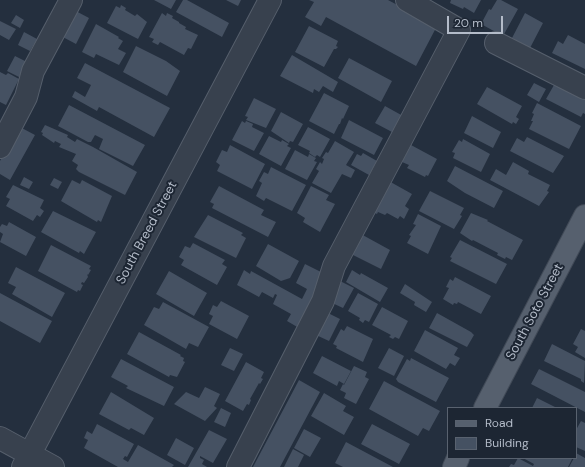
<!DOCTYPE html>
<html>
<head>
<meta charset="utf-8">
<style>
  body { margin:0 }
  #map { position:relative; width:585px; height:467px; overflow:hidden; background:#242f3e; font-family:"DM Sans",sans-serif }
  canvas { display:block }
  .legend { position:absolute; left:447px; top:407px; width:130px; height:52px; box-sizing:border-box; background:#1d2633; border:1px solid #59626f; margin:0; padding:5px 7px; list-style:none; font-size:12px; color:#b4bcc9 }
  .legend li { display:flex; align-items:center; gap:8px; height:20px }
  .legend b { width:20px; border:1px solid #59626f }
  .scale { position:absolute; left:447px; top:16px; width:56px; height:18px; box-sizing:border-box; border:2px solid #b4bcc9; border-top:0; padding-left:5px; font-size:12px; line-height:14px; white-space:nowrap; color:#b4bcc9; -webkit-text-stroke:3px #1d2633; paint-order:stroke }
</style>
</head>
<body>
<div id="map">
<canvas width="585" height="467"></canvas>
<ul class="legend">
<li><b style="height:5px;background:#56606e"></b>Road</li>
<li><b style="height:11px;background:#455162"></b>Building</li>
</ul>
<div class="scale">20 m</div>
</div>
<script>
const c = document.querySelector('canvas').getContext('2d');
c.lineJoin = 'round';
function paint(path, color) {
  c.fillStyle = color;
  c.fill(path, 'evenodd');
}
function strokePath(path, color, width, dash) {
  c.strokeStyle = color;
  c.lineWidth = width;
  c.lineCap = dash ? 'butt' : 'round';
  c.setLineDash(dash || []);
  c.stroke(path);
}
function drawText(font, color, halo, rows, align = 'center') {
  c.font = font + ' "DM Sans",sans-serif';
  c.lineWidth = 4;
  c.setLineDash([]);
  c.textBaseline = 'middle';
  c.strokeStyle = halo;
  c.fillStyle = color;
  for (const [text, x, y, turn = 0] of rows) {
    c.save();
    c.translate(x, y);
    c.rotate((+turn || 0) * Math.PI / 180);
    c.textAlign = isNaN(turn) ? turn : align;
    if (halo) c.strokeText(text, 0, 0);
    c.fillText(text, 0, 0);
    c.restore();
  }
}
paint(new Path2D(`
  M154 0H176L171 9Z
  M183 0H187L229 23 222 37 176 12Z
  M226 0H241L238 6Z
  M309 0H388L437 26 416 66 326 17 321 26 305 17 314 2Z
  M451 0H481L474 13 464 7 463 9 450 3Z
  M497 0H501L518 9 503 36 481 24 489 9 491 10Z
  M121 5 126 8 125 10 135 16 137 14 147 22 138 39 107 23 116 6 120 8Z
  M72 9 89 18 76 44 59 35Z
  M162 13 166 16 167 13 173 16 172 18 179 22V23L186 27 185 29 198 35 191 49 188 48 184 55 160 42 158 45 152 42 154 39 149 37Z
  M525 13 543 23 530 48 512 38Z
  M16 15 24 20 20 28 11 23Z
  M0 21 16 29 9 40 0 35Z
  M96 24 119 37 118 38 123 41 118 49 126 53 119 65 96 54 94 58 82 52Z
  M309 26 338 41 336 46 338 47 336 49H334L324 67 295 52Z
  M24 32 37 39 30 51 18 45Z
  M568 35 585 44V69L552 53 558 41 563 44Z
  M136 46 166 61 180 71 167 96 123 72Z
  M292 55 338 82 333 92 323 86 319 92 314 89 313 93 280 76Z
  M15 56 27 62 19 77 7 71Z
  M349 58 392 81 381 102 338 78Z
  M85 63 170 108 154 137 99 107 97 111 72 97 75 91 85 97 91 85 77 78Z
  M0 72 6 75 8 73 19 79 6 105 0 102Z
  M562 79 585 92V114L583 113 581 117 546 99 554 85 557 87Z
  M534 83 546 89 539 102 527 95Z
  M487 87 522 106 516 117 519 119 516 124 513 122 512 124 477 104Z
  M324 93 349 106 343 119 342 118 340 124H339L334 134 309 121Z
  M254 98 276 109 266 128 246 120 248 117 245 116Z
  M537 103 581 126 569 149 529 129 533 121H531L534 114 532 113Z
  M69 105 145 145 133 166 99 149 103 139 95 135 91 142H88L58 126Z
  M385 106 403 116 392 132 375 123Z
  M281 112 303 124 293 142 290 141 289 143 271 131Z
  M472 116 501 132 493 148 464 133Z
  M349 120 383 138 374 155 341 138Z
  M242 121 245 123 246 121 253 124 252 127 264 133 254 151 232 140Z
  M45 125 68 135 67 137 75 142 77 139 93 147 137 172 125 195 79 172 76 169 78 165 72 161 76 154 59 147 61 144 55 141 54 143 42 135 43 133 41 132Z
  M18 126 35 135 10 180 0 174V161Z
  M308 127 330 139 320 157 317 155 315 157 309 153 310 151 298 145Z
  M269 136 281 142 282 140 289 144 287 146 291 148 281 166 259 154Z
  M527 137 564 156 553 173 510 151 517 138 524 142Z
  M463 139 490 154 481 172 453 158 455 153 452 152 459 140 462 142Z
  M335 141 354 152 346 165 355 170 351 178 342 174 331 193 312 183 319 171 316 169 320 162 322 164 324 159 322 158 326 152 328 153Z
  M230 145 265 164 252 189 217 171 220 165 216 162 222 150 227 152Z
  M411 145 437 159 428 176 426 175 425 177 407 168 409 165 402 162Z
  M295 150 308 157 309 154 316 158 314 161 317 162 307 180 285 169Z
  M363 153 377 161 369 175 351 165 357 154 361 156Z
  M513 162 529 171 528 174 550 185 547 191 549 192 539 206 490 180 496 169 506 175Z
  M455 166 503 191 494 208 465 193 447 181Z
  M271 167 306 185 292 211 266 198 264 201 256 196 262 183 259 181 264 172 268 174Z
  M24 177 33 182 29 189 20 185Z
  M54 178 62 182 58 189 50 185Z
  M72 180 80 184 82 180 112 196 101 222 98 220 97 222 61 201Z
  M387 180 412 194 405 206 409 209 404 219 400 216 398 219 387 213 385 215 378 212 377 214 371 211Z
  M13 185 44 200 40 208 44 211 40 217 37 215 33 221 6 206 10 199 6 197Z
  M219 186 264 210 261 215 276 222 268 237 212 208 214 204 210 202Z
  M311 186 329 195 326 200 335 204 320 232 303 222 305 218 297 213Z
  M430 191 464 208 460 215 462 216 454 229 419 211Z
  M53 211 96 232 84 254 80 251 79 253 41 232Z
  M471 213 488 220 487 221 523 240 512 260 506 257 505 259 497 255 498 253 473 240 472 241 460 233Z
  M418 214 441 226 428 254 407 243 411 236 409 235 416 225 413 224Z
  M208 215 243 233 241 235 246 238 236 258 194 237Z
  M9 222 36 237 26 256 0 242 3 234 0 232V227L2 224 7 226Z
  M359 233 390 250 381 269 349 253Z
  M460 240 507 264 496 284 450 261 452 258 450 257Z
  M193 243 225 260 222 264 227 267 217 285 181 265 184 260 179 257 185 246 190 248Z
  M268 244 299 261 290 278 281 281 256 266Z
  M51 245 91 266 89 269 91 270 88 275 87 274 88 277 84 283 82 282 81 284 83 285 80 291 78 290 77 292 38 271Z
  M305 264 323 273 312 304 299 328 287 321 291 314 273 304 277 295 275 294 273 298 262 292 259 297 237 285 244 270 250 274 251 271 302 299 307 289 296 283Z
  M16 267 65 293 52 317 12 294 16 287 8 283Z
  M352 270 360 275 361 273 388 288 380 302 346 282Z
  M169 271 207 293 194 316 156 294Z
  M455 277 491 296 481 314 458 302 457 304 454 303 453 305 443 299 449 288 446 287 450 279 453 281Z
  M338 280 354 288 343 308 330 302Z
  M405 284 432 302 426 312 414 305 415 302 400 293Z
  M0 293 52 321 40 343 0 321Z
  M358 293 378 304 369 322 365 320 363 323 359 320 360 318 348 311Z
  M221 301 249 316 237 339 209 324 213 316 209 314 213 305 217 307Z
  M163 302 209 327 198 347 189 343 186 349 144 325 154 307 159 309Z
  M382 307 408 321 399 339 395 337 393 339 389 337 391 335 372 325Z
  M328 313 340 319 329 341 316 335Z
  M437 313 471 332 474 335 467 347 429 328Z
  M347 326 373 339 363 362 336 348 337 346 333 344 341 329 344 331Z
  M581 329 585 331V358L575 352 578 347 573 344Z
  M425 330 458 348 454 355 460 358 455 366 450 363 446 369 414 351Z
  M139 332 181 355 180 356 184 358 183 361 185 362 177 377 170 375 169 377 127 354Z
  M552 344 585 361 584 383 581 381V379L544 361Z
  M230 348 243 354 234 371 221 365Z
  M389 348 404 356 394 376 378 368Z
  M322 356 351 371 344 384 339 381 337 386 313 373Z
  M411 358 449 378 436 402 398 382 396 379 407 359 410 361Z
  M121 359 174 387 164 406 126 388 128 386 111 377Z
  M246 362 264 372 261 378 263 379 260 384 259 383 250 399 251 400 249 405 247 404 243 411 225 401Z
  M354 366 367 372 365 377 369 379 356 404 344 398 346 393 340 390 343 384 344 385Z
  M539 369 585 392V412L531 384Z
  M299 380 320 392 280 467H253Z
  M384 381 440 411 429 431 423 428 418 436 369 409Z
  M205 387 220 394 214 406 217 408 205 421 174 404 186 392 199 398Z
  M111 392 154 418 144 435 131 428 129 430 99 414Z
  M324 393 346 406 343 411 354 417 344 435 311 416Z
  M537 398 557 408H532Z
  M221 408 231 413 225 427 214 422Z
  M581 421 585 423V451L576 447V430Z
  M97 424 134 444 127 457 125 456 123 459 128 462 138 445 174 465 172 467H118L84 448 88 440 84 438 87 431 92 434Z
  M372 424 410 444 399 464 361 444Z
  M304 429 321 438 310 457 294 448Z
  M209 430 227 439 213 463 200 456V458L204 460 202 464 207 467H188Z
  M176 438 194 448 185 465 167 455Z
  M346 442 393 467H343L335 463Z
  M293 449 304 455 298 467H284Z
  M576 453 585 458V467H569L574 458H576Z
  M518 458 533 466 534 464 523 458 572 459 568 467H509L511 464 514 465Z`), '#455162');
const minor = new Path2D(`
  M496 43 585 88
  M0 147 26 97 33 71 71 0
  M0 438 53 467
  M23 467 270 0
  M238 467 323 301 334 266 459 30 407 0`);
const major = new Path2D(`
  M485 408 585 216
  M454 467 458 458`);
strokePath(minor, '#565f6c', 24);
strokePath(major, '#414a57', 24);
strokePath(minor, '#38414e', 22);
strokePath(major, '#56606e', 22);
drawText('13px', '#b4bcc9', '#1d2633', [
  ["South Breed Street",147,233,-62],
  ["South Soto Street",535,312,-62]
]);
</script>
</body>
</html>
